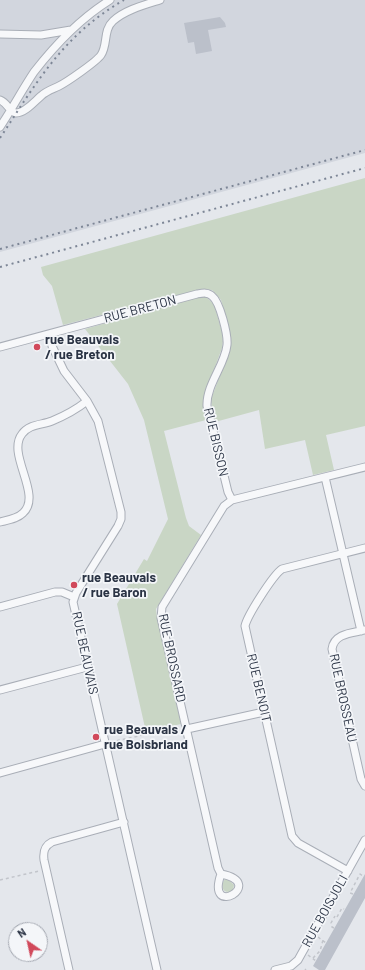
<!DOCTYPE html>
<html>
<head>
<meta charset="utf-8">
<style>
  body { margin:0 }
  #map { position:relative; width:365px; height:970px; overflow:hidden; background:#e4e7ec; font-family:Barlow,sans-serif }
  canvas { display:block }
  .north { position:absolute; left:8px; top:922px; width:40px; height:40px; box-sizing:border-box; background:#f4f6f9; border:1px solid #a4a8b1; border-radius:50%; rotate:326deg; font-size:11px; font-weight:700; line-height:16px; text-align:center; color:#2b3445 }
  .north::after { content:''; display:block; margin:auto; width:14px; height:18px; background:#d1495b; clip-path:polygon(50% 0,100% 100%,50% 72%,0 100%) }
</style>
</head>
<body>
<div id="map">
<canvas width="365" height="970"></canvas>
<div class="north">N</div>
</div>
<script>
const c = document.querySelector('canvas').getContext('2d');
c.lineJoin = 'round';
function paint(path, color) {
  c.fillStyle = color;
  c.fill(path, 'evenodd');
}
function strokePath(path, color, width, dash) {
  c.strokeStyle = color;
  c.lineWidth = width;
  c.lineCap = dash ? 'butt' : 'round';
  c.setLineDash(dash || []);
  c.stroke(path);
}
function drawText(font, color, halo, rows, align = 'center') {
  c.font = font + ' Barlow,sans-serif';
  c.lineWidth = 3.5;
  c.setLineDash([]);
  c.textBaseline = 'middle';
  c.strokeStyle = halo;
  c.fillStyle = color;
  for (const [text, x, y, turn = 0] of rows) {
    c.save();
    c.translate(x, y);
    c.rotate((+turn || 0) * Math.PI / 180);
    c.textAlign = isNaN(turn) ? turn : align;
    if (halo) c.strokeText(text, 0, 0);
    c.fillText(text, 0, 0);
    c.restore();
  }
}
paint(new Path2D(`
  M0 0H365V153L0 252Z`), '#d2d6de');
paint(new Path2D(`
  M365 178V426L326 435 334 470 313 475 305 440 265 449 259 410 215 422 212 410 211 399 230 349 231 338 221 300 212 290 201 289 63 325 52 286 43 275 41 267Z
  M200 296 206 297 214 304 222 332 223 341 222 348 204 397 203 406 206 420 164 431 186 518 189 526 201 535 156 609 157 618 181 724 146 732 117 604 144 559 147 561 168 519 144 420 128 384 85 329Z
  M225 879 230 881 234 885 233 890 229 892C221 892 221 884 225 879Z`), '#c9d6c5');
paint(new Path2D(`
  M220 17 225 23 226 27 208 30 212 51 196 54 194 42 188 43 184 23Z
  M365 874V898L325 970H319L313 966Z`), '#bbc0ca');
const minor = new Path2D(`
  M0 34 41 35 71 30
  M0 100C8 103 9 112 16 113 25 113 34 102 41 96 46 91 53 89 59 86 67 82 96 62 101 55 108 45 103 30 113 21 125 10 144 5 160 0
  M0 127C12 109 22 90 34 72 55 45 81 18 110 0
  M49 334 52 346 64 371 87 401 98 421 121 512V519L118 526 76 593 73 602 157 970
  M0 347 197 294C203 293 208 292 212 296 220 302 228 335 227 345 225 365 206 385 207 406L228 492 232 500
  M325 477 361 631
  M0 522C8 520 17 519 23 513 43 495 6 454 22 434 29 424 42 425 52 421 64 416 77 409 87 401
  M0 607 55 592H62L74 597
  M365 630C353 633 334 633 332 649L361 779 365 786
  M0 690 87 667
  M187 729 264 712
  M0 773 105 744
  M348 871 298 843 292 836 245 626C247 616 273 575 282 569L365 548
  M221 874 218 868 161 618 162 607 224 506 232 500 365 467
  M221 874C268 883 205 920 221 874Z
  M69 970 44 860C43 852 44 846 52 842L124 822
  M275 970 291 966 298 960 365 840`);
strokePath(minor, '#a9aeb7', 9);
strokePath(new Path2D(`
  M111 742 180 727
  M0 880 39 871
  M353 894 350 893 360 874 363 876
  M337 917 342 908 344 909
  M334 928 332 927 331 923 335 916
  M318 937 326 943
  M308 955 316 961
  M313 958 320 951 323 940
  M305 970 306 969`), '#c2c5cb', 1.5, [3, 3]);
strokePath(minor, '#f7f8fa', 7);
strokePath(new Path2D(`
  M0 138C37 82 63 35 124 0
  M0 249 365 150
  M0 267 365 168`), '#7d8696', 2, [2, 4]);
for (const [x, y, r, color] of [
  [37,347,4,"#d1495b"],
  [74,585,4,"#d1495b"],
  [96,737,4,"#d1495b"]
]) {
  const dot = new Path2D();
  dot.arc(x, y, r, 0, 2 * Math.PI);
  c.fillStyle = color;
  c.fill(dot);
  strokePath(dot, '#f4f6f9', 1.5);
}
drawText('13px', '#2b3445', '#f4f6f9', [
  ["RUE BRETON",140,309,-15],
  ["RUE BISSON",216,442,77],
  ["RUE BEAUVAIS",85,653,78],
  ["RUE BROSSARD",172,658,78],
  ["RUE BENOIT",259,688,77],
  ["RUE BROSSEAU",343,698,78],
  ["RUE BOISJOLI",325,911,-61]
]);
drawText('bold 13px', '#2b3445', '#f4f6f9', [
  ["rue Beauvais",45,340],
  ["/ rue Breton",45,355],
  ["rue Beauvais",82,578],
  ["/ rue Baron",82,593],
  ["rue Beauvais /",104,730],
  ["rue Boisbriand",104,745]
], 'left');
</script>
</body>
</html>
